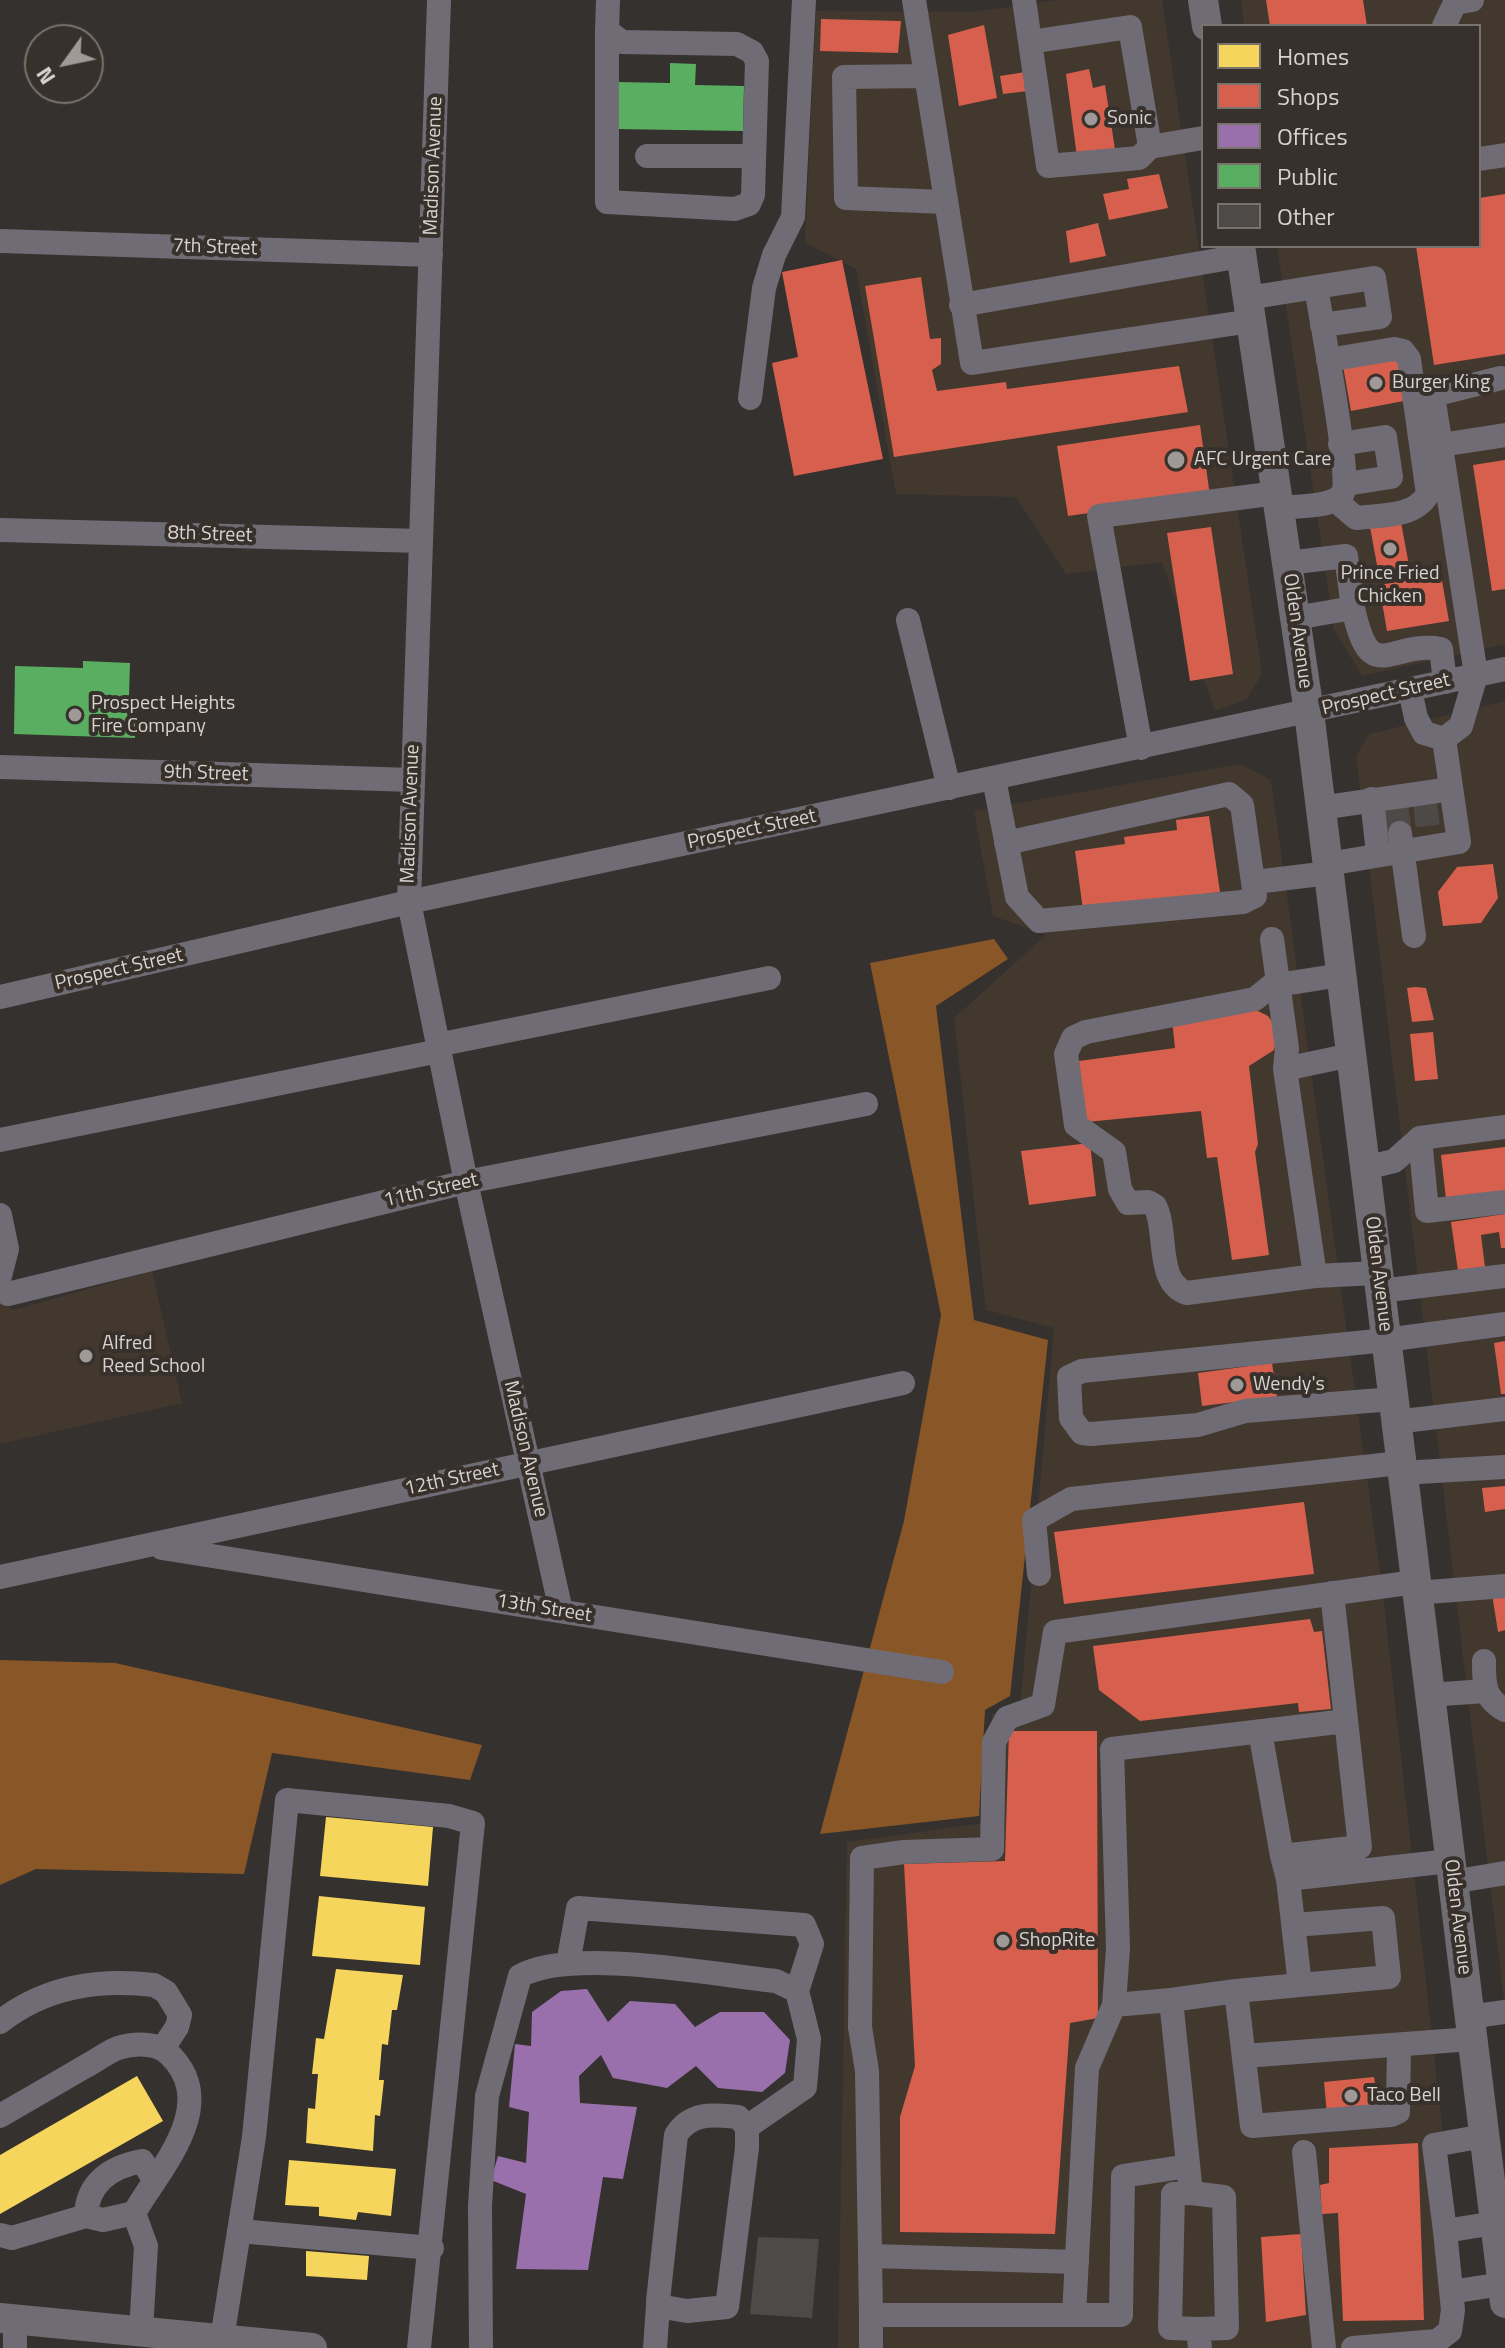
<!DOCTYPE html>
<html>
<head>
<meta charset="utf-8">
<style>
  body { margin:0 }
  #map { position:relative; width:1505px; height:2348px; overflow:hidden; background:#35312e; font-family:"Titillium Web",sans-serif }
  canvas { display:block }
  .legend { position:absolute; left:1201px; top:24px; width:280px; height:224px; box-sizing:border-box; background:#38312b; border:2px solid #78726d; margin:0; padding:10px 14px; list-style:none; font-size:24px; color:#d8d3cf }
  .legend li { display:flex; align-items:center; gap:16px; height:40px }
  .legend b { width:40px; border:2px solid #78726d }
  .north { position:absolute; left:24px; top:24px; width:80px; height:80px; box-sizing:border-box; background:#38312b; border:2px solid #78726d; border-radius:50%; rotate:237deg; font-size:22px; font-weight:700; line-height:32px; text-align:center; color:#d8d3cf }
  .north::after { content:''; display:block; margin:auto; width:28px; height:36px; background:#9f9a97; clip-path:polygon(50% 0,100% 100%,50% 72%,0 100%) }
</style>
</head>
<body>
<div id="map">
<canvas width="1505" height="2348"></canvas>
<ul class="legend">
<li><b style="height:22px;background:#f6d55c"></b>Homes</li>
<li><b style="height:22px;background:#d6604d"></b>Shops</li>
<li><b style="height:22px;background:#9970ab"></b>Offices</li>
<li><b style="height:22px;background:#5aae61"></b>Public</li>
<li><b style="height:22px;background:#4e4a48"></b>Other</li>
</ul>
<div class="north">N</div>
</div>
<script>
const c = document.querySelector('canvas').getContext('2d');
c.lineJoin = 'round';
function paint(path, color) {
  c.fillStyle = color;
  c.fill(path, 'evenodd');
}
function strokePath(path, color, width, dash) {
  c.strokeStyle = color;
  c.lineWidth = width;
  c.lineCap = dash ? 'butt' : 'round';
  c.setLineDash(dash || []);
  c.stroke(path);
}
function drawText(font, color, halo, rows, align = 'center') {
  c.font = font + ' "Titillium Web",sans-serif';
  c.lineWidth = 8;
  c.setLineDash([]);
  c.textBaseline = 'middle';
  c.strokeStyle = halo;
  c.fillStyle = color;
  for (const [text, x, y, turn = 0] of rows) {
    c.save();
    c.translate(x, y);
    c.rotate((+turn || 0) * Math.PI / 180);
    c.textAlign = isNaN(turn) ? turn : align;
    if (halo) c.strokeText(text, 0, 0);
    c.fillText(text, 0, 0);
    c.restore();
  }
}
paint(new Path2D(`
  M1057 0H1162L1262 674 1246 700 1215 711 1162 562 1066 574 1016 497 896 494 856 269 805 243 816 11 974 12Z
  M1241 0H1505V644L1362 676 1334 629 1277 246H1479V26H1244Z
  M1505 701V2009L1356 756 1369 734Z
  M1240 764 1271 780 1383 1595 1464 2325 1438 2348H838L847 1842 986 1823 992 1714 1020 1708 1054 1328 986 1310 954 1018 1046 935 993 916 974 811Z
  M152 1271 182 1403 0 1444V1303L14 1310Z`), '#43382e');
paint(new Path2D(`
  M994 939 1008 959 936 1006 974 1320 1048 1340 1010 1696 985 1710 979 1816 820 1834 904 1521 941 1315 870 963Z
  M0 1660 115 1663 482 1745 470 1780 272 1753 244 1874 36 1869 0 1885Z`), '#895628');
paint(new Path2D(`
  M326 1817 433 1827 428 1886 320 1876Z
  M319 1896 425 1907 420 1965 312 1956Z
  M336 1969 403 1975 397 2010H392L388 2045 382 2044 379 2080H384L380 2116 375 2115 373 2151 306 2143 308 2108 315 2109 318 2074H312L316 2038 324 2039Z
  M137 2076 163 2121 0 2214V2155Z
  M289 2160 396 2169 391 2216 358 2212 356 2220 319 2216V2207L285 2205Z
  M306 2251 369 2256 367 2280 306 2276Z`), '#f6d55c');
paint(new Path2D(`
  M1266 0H1363L1367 26H1270Z
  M821 19 901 21 898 53 820 51Z
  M984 25 997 98 959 106 948 35Z
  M1089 69 1093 88 1105 85 1115 149 1077 157 1066 74Z
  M1032 71 1036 90 1003 94 1000 76Z
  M1159 174 1168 208 1109 220 1103 194 1129 189 1127 179Z
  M1505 194V354L1434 365 1416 246H1479V198Z
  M1098 223 1106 256 1070 263 1066 231Z
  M842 260 883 459 794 476 772 363 798 357 782 272Z
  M921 277 930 339 941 338V364L932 370 937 391 1006 382 1007 389 1179 366 1188 412 894 457 865 286Z
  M1400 355 1409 400 1351 411 1343 366Z
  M1200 425 1210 496 1068 516 1057 446Z
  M1505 460V589L1492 591 1473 465Z
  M1401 522 1410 571 1379 576 1370 527Z
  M1211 527 1233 674 1190 681 1167 533Z
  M1441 575 1449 621 1387 631 1379 585Z
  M1209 816 1220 892 1083 910 1075 851 1125 844 1124 837 1177 830 1176 820Z
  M1493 864 1498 898 1481 923 1443 926 1438 892 1457 867Z
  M1415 987 1426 988 1434 1020 1412 1022 1407 988Z
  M1256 1010 1268 1016 1276 1027 1277 1038 1274 1050 1249 1066 1258 1144 1255 1152 1269 1255 1232 1260 1217 1157 1207 1158 1201 1111 1086 1122 1079 1061 1175 1048 1172 1020Z
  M1433 1032 1438 1079 1415 1081 1410 1034Z
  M1090 1143 1096 1196 1029 1205 1021 1151Z
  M1505 1147V1192L1446 1199 1441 1155Z
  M1505 1214V1248H1501L1499 1232 1481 1235 1485 1267 1458 1271 1451 1222Z
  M1505 1341V1394H1501L1494 1343Z
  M1272 1363 1277 1397 1202 1406 1198 1373Z
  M1505 1486V1509L1485 1512 1482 1488Z
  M1304 1502 1314 1574 1064 1604 1054 1532Z
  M1505 1592V1630L1498 1632 1492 1594Z
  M1310 1619 1314 1632 1322 1631 1331 1709 1299 1712 1298 1703 1140 1721 1099 1690 1093 1646Z
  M1009 1731H1097L1098 2018 1070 2023 1055 2234 900 2232V2117L915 2066 904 1864 1005 1861Z
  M1374 2077 1379 2109 1327 2115 1324 2082Z
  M1418 2143 1424 2320 1343 2321 1338 2213 1322 2214 1320 2185 1329 2183V2148Z
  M1301 2234 1306 2315 1266 2322 1261 2237Z`), '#d6604d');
paint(new Path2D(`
  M587 1989 608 2022 630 2001 675 2004 695 2027 720 2012H764L790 2040 785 2073 762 2092 718 2088 696 2066 667 2088 613 2078 601 2055 579 2076 580 2103 637 2107 623 2179 603 2177 588 2270 516 2269 526 2194 491 2180 498 2156 526 2163 529 2112 509 2107 515 2044 531 2046 532 2012 561 1991Z`), '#9970ab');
paint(new Path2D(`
  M670 63 696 64 695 85 744 86 743 131 615 129 616 82 670 83Z
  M83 661 130 663 129 697H136L135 738 14 734 15 666 83 668Z`), '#5aae61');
paint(new Path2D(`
  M758 2237 819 2239 812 2318 750 2314Z`), '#4e4a48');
strokePath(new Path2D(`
  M1425 802 1428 829
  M1396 805 1400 833`), '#4d4946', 24, [24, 12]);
strokePath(new Path2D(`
  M439 0 409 902 466 1182 561 1611
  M914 0 972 363 1251 321
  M1024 0 1048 166 1139 158 1150 147 1203 138
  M1444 26 1455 3 1472 0
  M607 31V202L735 209 749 204 753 195 757 61 752 52 737 44 622 42 607 31 608 0
  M1030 42 1130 27 1150 147
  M924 76 844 77 846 198 945 202
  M647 156H754
  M1479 159 1505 155
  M0 241 431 255
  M1316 287 1374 278 1380 317 1322 325
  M1248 298 1316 287C1320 314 1352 481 1343 493 1334 508 1295 506 1279 508
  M961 305 1241 256
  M1328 360 1394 349 1403 351 1409 359 1428 494C1414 518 1381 515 1356 518L1335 500
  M750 398 764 288 774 255 793 217 804 0
  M1340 444 1385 437 1391 477 1346 484
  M1441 445 1505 435
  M0 530 421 541
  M1287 563 1346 556 1353 608 1295 618
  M1353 608C1371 689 1389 640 1441 649L1445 682
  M908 620 949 788
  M1410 690 1416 718 1424 733 1444 739
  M1141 748 1099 516 1277 493
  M0 767 413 780
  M994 779 1017 897 1039 921 1243 902 1255 896 1242 805 1229 794 1006 843
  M1372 799 1378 854
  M1320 808 1451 789
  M1400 833 1414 936
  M1328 864 1459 842 1444 739 1461 726 1476 675 1433 395 1501 378
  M1255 882 1329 873
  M1272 939 1287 1048 1285 1069 1315 1276
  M1341 975 1271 986 1255 999 1086 1032 1073 1038 1066 1054 1076 1125 1114 1152 1120 1189 1128 1203 1148 1202 1155 1206C1168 1230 1155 1283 1187 1293L1315 1276 1377 1273
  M0 997 409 902 1505 669
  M437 1045 769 978
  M1285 1069 1351 1055
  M1420 1138 1427 1211 1505 1202
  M0 1140 439 1051
  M1365 1168 1394 1161 1420 1138 1505 1127
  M0 1215 7 1249 0 1276
  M0 1289 8 1294 466 1182 866 1104
  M1380 1291 1505 1276
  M1393 1399 1245 1411 1198 1425 1091 1434 1082 1433 1071 1418 1069 1377 1082 1371 1386 1340 1505 1324
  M1395 1422 1505 1409
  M1401 1473 1505 1467
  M162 1548 942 1672
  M1039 1574 1034 1520 1071 1499 1400 1463
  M0 1577 903 1383
  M1416 1593 1505 1586
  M1484 1661C1484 1683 1483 1698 1505 1710
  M1429 1695 1485 1691
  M1260 1731 1282 1856
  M1288 1879 1450 1861
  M1452 1882 1505 1873
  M1294 1925 1383 1918 1389 1977 1300 1985
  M568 1964 578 1908 804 1925 812 1944 797 1991
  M1236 1991 1300 1985 1288 1879 1282 1856 1360 1847 1332 1593
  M1114 2005 1171 2000
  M1469 2017 1505 2012
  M0 2022C46 1986 98 1979 154 1985L166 1992 180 2015 177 2027 163 2048
  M1244 2056 1472 2039
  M0 2116C29 2099 57 2083 86 2066 96 2061 107 2052 118 2048 134 2043 158 2042 170 2055 220 2105 161 2167 134 2213L146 2246 141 2331
  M1304 2152 1324 2348
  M1188 2166 1123 2176 1121 2315H871L867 2071 860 2027 862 1858 904 1852 992 1849 994 1742 1007 1718 1043 1705 1055 1632 1415 1582
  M1191 2193 1173 2194 1170 2328 1198 2329
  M134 2213 103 2220 86 2216C87 2183 110 2167 142 2161L154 2179
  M239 2231 432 2248
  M1445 2231 1434 2145 1484 2136
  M0 2235 12 2238 86 2216
  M870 2256 1077 2262
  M1451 2292 1502 2284
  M871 2315V2348
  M1074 2315 1087 2068 1114 2005 1118 1948 1112 1749 1346 1721
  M222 2339 254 2137 287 1800 449 1816 473 1823 419 2348
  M15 2348V2319
  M481 2348 480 2206 487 2096 520 1976C572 1947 715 1975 776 1981L797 1991 809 2039 805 2087 747 2127
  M655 2348 658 2306V2301L676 2135C691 2111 714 2115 738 2117L747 2127V2148L727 2307 687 2311 658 2306
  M1200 2348 1198 2329 1227 2328 1224 2197 1191 2193 1171 2000 1236 1991 1252 2126 1391 2115 1398 2112 1399 2045
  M1353 2348 1437 2341 1450 2331 1453 2310 1445 2231 1495 2223`), '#6f6c75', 24);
strokePath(new Path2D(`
  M1203 0 1207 26
  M1240 246 1309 712 1505 2303
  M0 2318 312 2348`), '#706c74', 30);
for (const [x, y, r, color] of [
  [1091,119,8,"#9f9a97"],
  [1376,383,8,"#9f9a97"],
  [1176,460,10,"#9f9a97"],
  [1390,549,8,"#9f9a97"],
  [75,715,8,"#9f9a97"],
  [86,1356,8,"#9f9a97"],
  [1237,1385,8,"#9f9a97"],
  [1003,1941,8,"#9f9a97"],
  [1351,2096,8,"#9f9a97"]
]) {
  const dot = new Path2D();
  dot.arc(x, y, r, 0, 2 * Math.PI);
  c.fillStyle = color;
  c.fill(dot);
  strokePath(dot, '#38312b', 3);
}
drawText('20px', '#d8d3cf', '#38312b', [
  ["Sonic",1107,119],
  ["Burger King",1392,383],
  ["AFC Urgent Care",1194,460],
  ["Prince Fried",1390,574,"center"],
  ["Chicken",1390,597,"center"],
  ["Prospect Heights",91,704],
  ["Fire Company",91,727],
  ["Alfred",102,1344],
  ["Reed School",102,1367],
  ["Wendy's",1253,1385],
  ["ShopRite",1019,1941],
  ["Taco Bell",1367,2096]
], 'left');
drawText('20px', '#d8d3cf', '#38312b', [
  ["Madison Avenue",434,166,-88],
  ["7th Street",215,248,2],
  ["8th Street",210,535,2],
  ["Olden Avenue",1297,631,82],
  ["Prospect Street",1386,695,-13],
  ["9th Street",206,774,2],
  ["Madison Avenue",411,814,-88],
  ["Prospect Street",752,830,-12],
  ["Prospect Street",119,970,-13],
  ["11th Street",431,1191,-13],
  ["Olden Avenue",1378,1274,83],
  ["Madison Avenue",525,1449,77],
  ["12th Street",452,1480,-12],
  ["13th Street",544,1609,9],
  ["Olden Avenue",1457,1917,83]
]);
</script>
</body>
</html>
